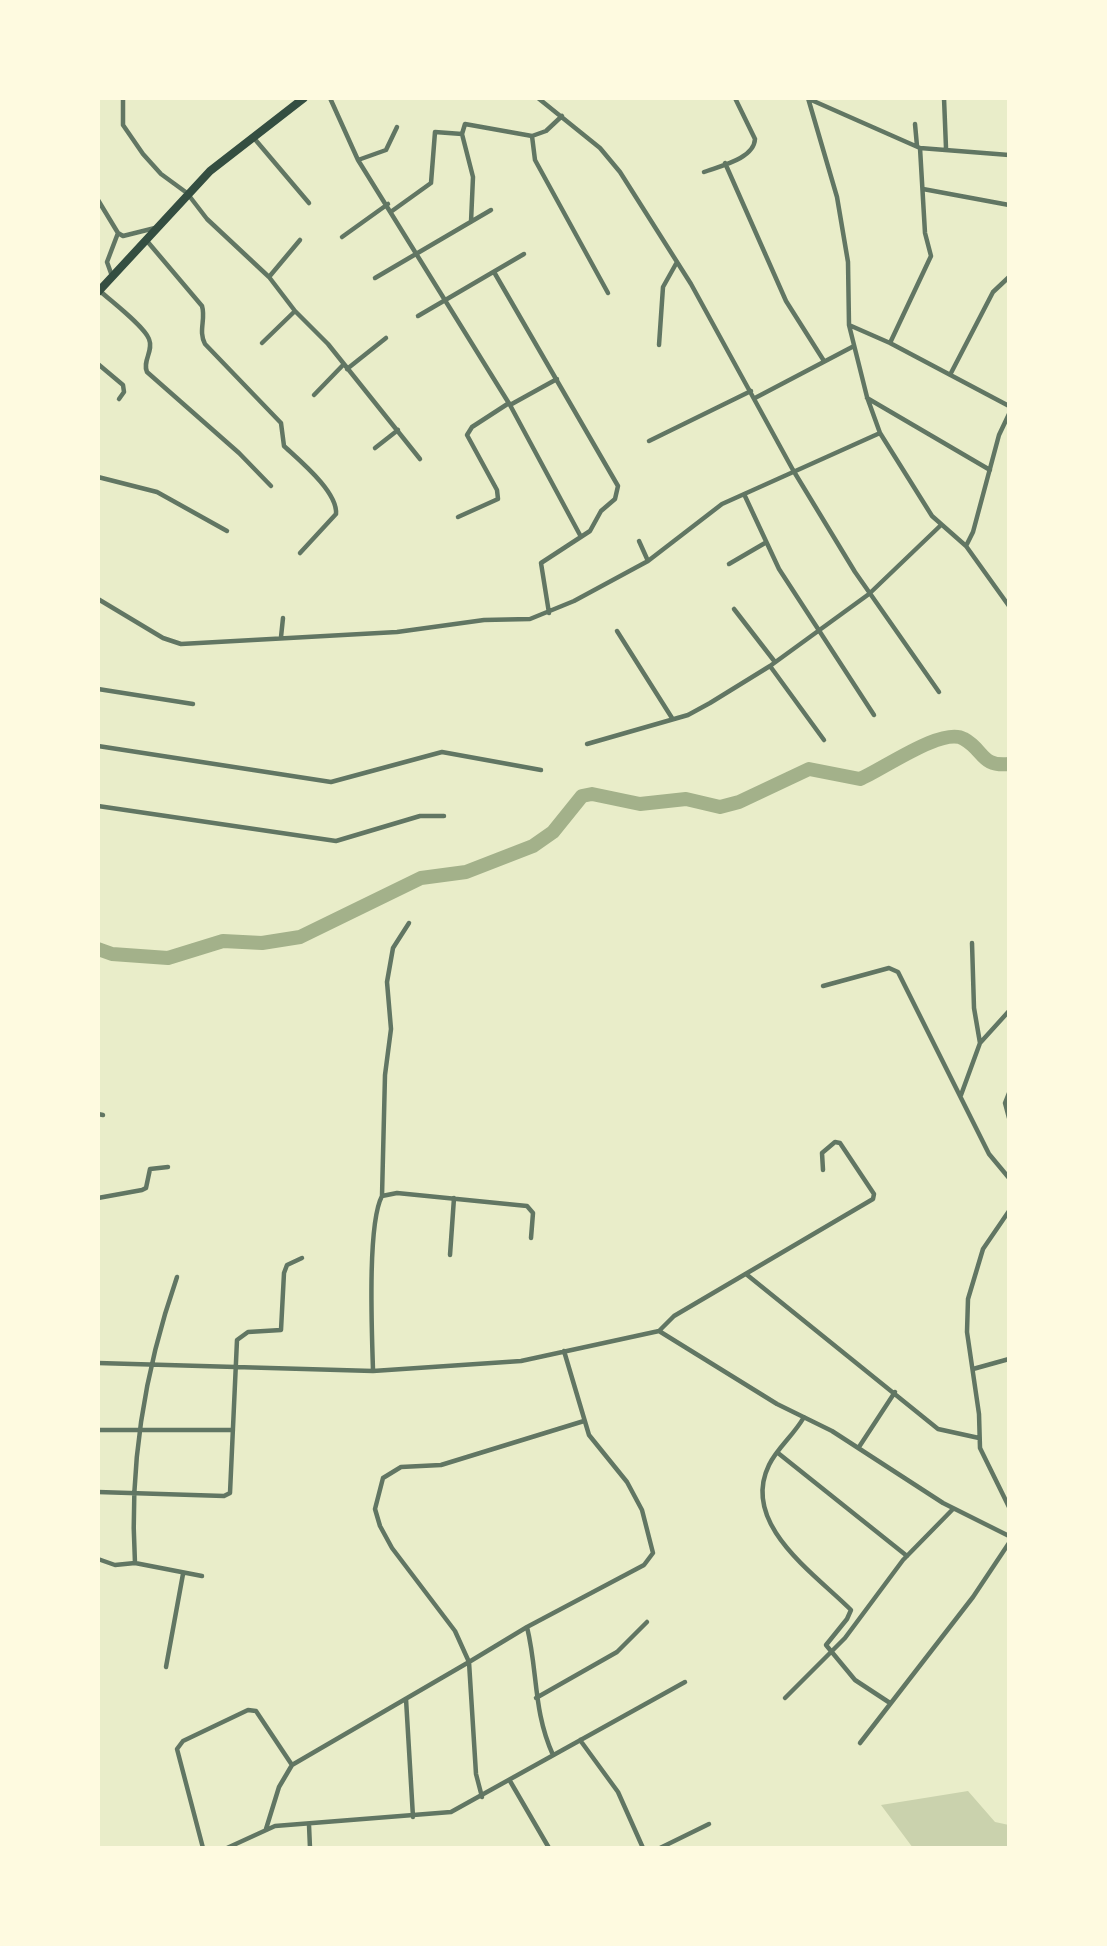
<!DOCTYPE html>
<html>
<head>
<meta charset="utf-8">
<style>
  body { margin:0 }
  #map { position:relative; width:1107px; height:1946px; overflow:hidden; background:#e9edc9; font-family:"Noto Sans",sans-serif }
  canvas { display:block }
  .frame { position:absolute; inset:0; border:100px solid #fefae0; pointer-events:none }
</style>
</head>
<body>
<div id="map">
<canvas width="1107" height="1946"></canvas>
<div class="frame"></div>
</div>
<script>
const c = document.querySelector('canvas').getContext('2d');
c.lineJoin = 'round';
function paint(path, color) {
  c.fillStyle = color;
  c.fill(path, 'evenodd');
}
function strokePath(path, color, width, dash) {
  c.strokeStyle = color;
  c.lineWidth = width;
  c.lineCap = dash ? 'butt' : 'round';
  c.setLineDash(dash || []);
  c.stroke(path);
}
paint(new Path2D(`
  M968 1791 995 1822 1009 1825V1848H913L881 1805Z`), '#cad2ad');
strokePath(new Path2D(`
  M98 949 112 954 168 958 223 941 262 943 300 937 421 878 466 872 533 846 553 832 582 796 592 794 640 804 686 799 720 807 739 802 809 769 860 779C882 770 943 726 964 739 984 750 981 767 1009 764`), '#a3b18a', 14);
strokePath(new Path2D(`
  M123 98V125L143 154 161 174 187 193 207 219 269 277 295 311 328 344 420 459
  M330 98 358 160 510 405 580 535
  M538 98 600 148 620 172 691 284 793 470 855 572 939 692
  M808 98 837 197 848 262 849 325 867 397 880 433 932 516 966 546 1009 606
  M944 98 946 148
  M809 99 920 148 1009 155
  M915 124 917 146
  M532 136 535 160 608 293
  M253 137 309 203
  M358 160 386 150 397 127
  M725 163 786 301 824 361
  M704 172C720 166 754 159 755 139L735 98
  M923 189 1009 205
  M98 200 118 233 123 236 155 228
  M392 211 431 183 435 132 462 134
  M471 222 473 177 462 134 465 124 532 136 546 131 562 116
  M342 237 388 204
  M147 241 202 306C206 319 198 331 205 344L281 423 284 446C299 460 338 492 336 514L300 553
  M494 272 618 486 615 499 601 511 590 531 541 563 549 613
  M112 276 107 262 118 233
  M269 277 300 240
  M375 278 491 210
  M100 291C112 302 144 326 149 339 154 351 142 361 147 372L239 453 271 486
  M418 316 524 254
  M849 325 890 343 1009 406
  M262 343 295 311
  M890 343 931 256 925 233 920 148
  M659 345 663 287 677 262
  M98 364 123 385 124 392 119 399
  M347 369 386 338
  M951 373 993 292 1009 277
  M314 395 344 364
  M755 398 854 346
  M867 398 990 470
  M510 405 557 379
  M649 441 751 391
  M375 448 398 430
  M98 477 157 492 227 531
  M744 494 779 569 874 715
  M458 517 498 499 497 490 467 435 472 427 509 403
  M639 541 648 561
  M966 546 973 532 999 435 1009 414
  M729 564 765 543
  M98 599 163 638 181 644 397 632 484 620 530 619 574 601 648 561 722 504 880 433
  M734 609 775 662
  M617 631 672 718
  M281 637 283 618
  M770 666 824 740
  M98 689 193 704
  M587 744 688 715 710 703 770 666 869 594 940 526
  M98 746 331 782 442 752 541 770
  M98 806 336 841 420 816H444
  M972 943 974 1008 980 1043
  M823 986 889 968 898 972 989 1154 1009 1178
  M1009 1093 1005 1103 1009 1118
  M961 1095 980 1043 1009 1011
  M98 1114 103 1115
  M382 1196 385 1075 391 1029 387 982 393 948 409 923
  M98 1198 142 1190 146 1188 150 1169 168 1167
  M1009 1211 983 1249 968 1299 967 1332 979 1414 980 1448 1009 1507
  M450 1255 454 1198
  M746 1274 938 1429 979 1438
  M659 1331 777 1404 832 1431 943 1503 1009 1536
  M564 1351 589 1435 627 1482 642 1510 653 1553 644 1565 527 1627 469 1662 455 1631 392 1548 380 1526 375 1509 383 1478 401 1467 441 1465 584 1421
  M98 1363 373 1371 521 1361 659 1331 674 1316 873 1199 874 1194 840 1143 835 1142 822 1153 823 1170
  M973 1369 1009 1359
  M373 1370C372 1335 367 1224 382 1196L397 1193 527 1206 533 1213 531 1238
  M804 1417C794 1435 777 1448 769 1465 740 1524 814 1573 851 1610L847 1619 826 1645 855 1680 890 1703
  M98 1430H233
  M859 1447 895 1392
  M778 1453 907 1556
  M98 1492 224 1496 230 1493 237 1340 248 1332 281 1330 284 1273 287 1265 302 1258
  M98 1559 115 1565 135 1563 202 1576
  M135 1563C129 1467 145 1369 177 1277
  M527 1627C538 1672 533 1711 553 1755
  M166 1667 183 1574
  M536 1698 617 1652 647 1622
  M785 1698 845 1638 903 1560 953 1509
  M406 1699 413 1817
  M580 1740 618 1792 643 1848
  M860 1743 973 1597 1009 1543
  M510 1781 549 1848
  M309 1825 310 1848
  M266 1829 279 1787 292 1765 469 1662 476 1774 482 1797
  M203 1848 177 1749 183 1741 248 1710 256 1711 292 1765
  M227 1848 275 1826 451 1812 685 1682
  M660 1848 709 1824`), '#617663', 4.5);
strokePath(new Path2D(`
  M98 292 210 171 304 98`), '#344e41', 8);
</script>
</body>
</html>
